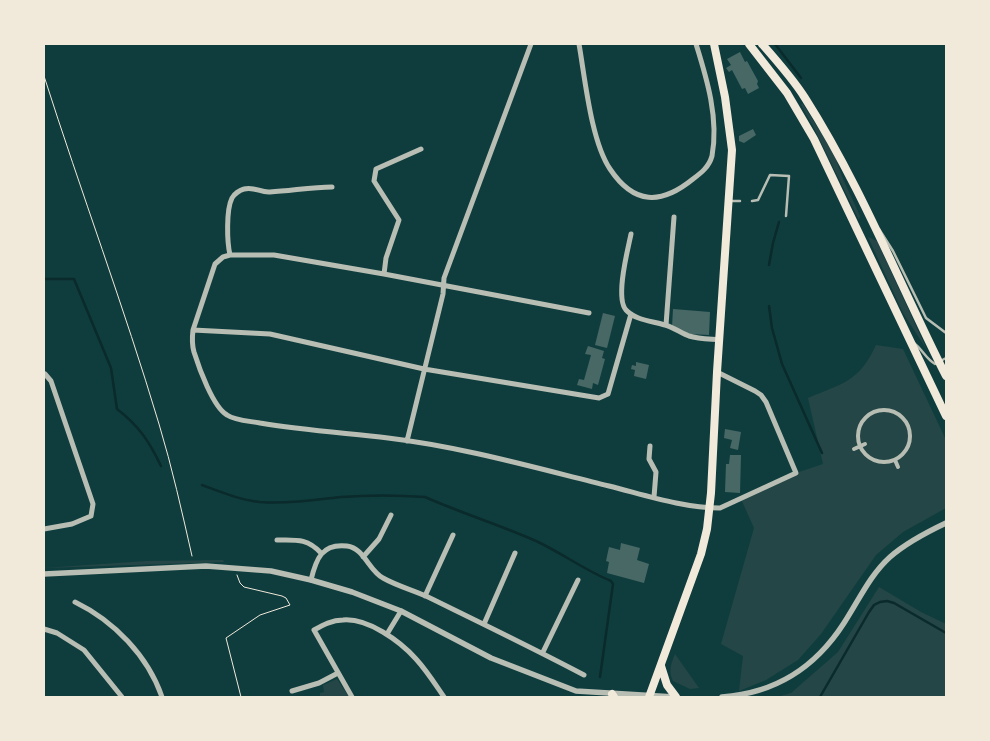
<!DOCTYPE html>
<html>
<head>
<meta charset="utf-8">
<style>
  body { margin:0 }
  #map { position:relative; width:990px; height:741px; overflow:hidden; background:#0f3d3e; font-family:Helvetica,sans-serif }
  canvas { display:block }
  .frame { position:absolute; inset:0; border:45px solid #f1e9da; pointer-events:none }
</style>
</head>
<body>
<div id="map">
<canvas width="990" height="741"></canvas>
<div class="frame"></div>
</div>
<script>
const c = document.querySelector('canvas').getContext('2d');
c.lineJoin = 'round';
function paint(path, color) {
  c.fillStyle = color;
  c.fill(path, 'evenodd');
}
function strokePath(path, color, width, dash) {
  c.strokeStyle = color;
  c.lineWidth = width;
  c.lineCap = dash ? 'butt' : 'round';
  c.setLineDash(dash || []);
  c.stroke(path);
}
paint(new Path2D(`
  M802 104H803L834 154 843 179 860 216 859 220 813 126 801 105Z
  M868 237 877 241 927 350 903 313Z
  M876 345 903 349 946 440V508L903 532 876 555 821 634 798 660 766 680 739 691 743 656 721 644 754 528 741 499 796 473 823 464 808 398C843 383 859 382 876 345Z
  M223 560 224 562 44 568 146 561Z
  M879 587 921 612 946 624V697H777L791 693 838 652Z
  M675 654 699 688 690 689 673 681C668 671 671 664 675 654Z
  M337 679 349 697H320V693L324 692 323 685Z`), '#244646');
strokePath(new Path2D(`
  M775 44 801 78
  M769 265 773 243 779 222
  M44 279H74L111 368 117 409C139 426 149 441 161 466
  M769 306 772 328 782 364 822 453
  M202 485C221 492 240 500 260 502 287 504 314 500 341 497 368 495 397 495 425 497 461 513 500 525 536 541 562 553 584 570 611 581L613 584 600 677
  M820 697 869 612 874 605 880 602 887 601 894 603 946 633`), '#0a2a2b', 2.5);
paint(new Path2D(`
  M740 52 745 62 747 61 758 81 757 84 759 88 748 94 745 88 742 89 732 70 729 72 726 68 731 65 727 59Z
  M753 129 756 135 744 143 739 141V136Z
  M673 309 710 312 709 335 689 334 672 327Z
  M603 313 615 316 607 348 595 345Z
  M588 346 604 351 602 358 605 359 598 385 593 383 592 389 577 385 579 379 584 380 591 355 585 354Z
  M636 362 649 365 646 379 634 376 635 370 631 369 632 365 636 366Z
  M725 429 741 432 738 450 730 448 732 440 724 438Z
  M730 455H741L740 493 725 492 726 464H729Z
  M621 543 640 548 637 560 649 564 644 583 607 573 609 562 606 561 609 547 620 550Z`), '#486865');
strokePath(new Path2D(`
  M44 76C81 192 124 307 159 424 172 467 182 512 192 556
  M237 575 240 583 244 587 282 596 286 598 290 605 260 615 226 638 241 697`), '#f1e9da', 1);
strokePath(new Path2D(`
  M730 201H740
  M752 201 758 200 770 175 789 176 786 216
  M879 229 893 251 926 318 946 333
  M914 343C922 349 926 359 935 364L946 358`), '#b8beb3', 2.5);
strokePath(new Path2D(`
  M858 436a26 26 0 1 1 52 0a26 26 0 1 1-52 0Z
  M854 449 865 444
  M895 460 898 467`), '#b8beb3', 4);
strokePath(new Path2D(`
  M579 44C585 78 591 141 610 169 634 205 661 205 693 179 701 173 709 167 712 156 719 119 707 79 696 44
  M631 234C628 249 615 298 626 310 635 320 652 321 665 325 673 327 681 333 689 336 699 339 710 339 720 340
  M230 255C227 242 226 210 232 198 234 194 240 190 244 189 254 186 261 193 270 192 291 191 311 187 332 187
  M384 274 386 258 399 220 374 181 376 169 421 149
  M589 313 384 274 274 255H230L223 257 215 264 193 330 270 334 424 369 599 398 608 394 631 314
  M666 325 674 217
  M193 330C192 338 192 345 194 352 199 368 213 407 227 415 236 421 250 421 260 423 302 430 345 433 388 438 463 447 536 468 609 486 645 495 683 508 720 508L796 473 766 402 761 395 755 391 717 372
  M407 441 443 294 444 278 531 44
  M650 446 649 459 656 472 654 497
  M44 529 72 524 91 516 93 504 51 381 45 374
  M277 540C296 540 307 538 321 553
  M363 557 379 539 391 515
  M311 580C316 559 322 543 347 546 364 548 369 571 383 578 397 586 413 590 428 597 481 623 533 648 584 675
  M425 596 453 535
  M75 602C114 621 148 656 162 697
  M484 624 515 553
  M44 629 57 633 84 650 122 697
  M387 634 401 611
  M543 652 578 580
  M292 691 319 683 338 673
  M352 697 314 630C323 625 332 620 343 620 368 618 400 641 416 659 427 671 435 684 444 697`), '#b8beb3', 5);
strokePath(new Path2D(`
  M44 574 206 566 271 571 311 580 352 592 401 611 491 658 576 691 675 697
  M722 697C776 693 815 668 844 623 859 600 870 575 890 557 906 543 927 532 946 523`), '#b8beb3', 5.5);
strokePath(new Path2D(`
  M749 44 787 93 814 139 946 416
  M762 44C777 61 793 79 805 98 861 186 899 283 946 376
  M661 666 667 685 676 697
  M612 694 614 697
  M649 697 701 554 707 529 711 493 717 372 732 150 725 97 714 44`), '#f1e9da', 8);
</script>
</body>
</html>
